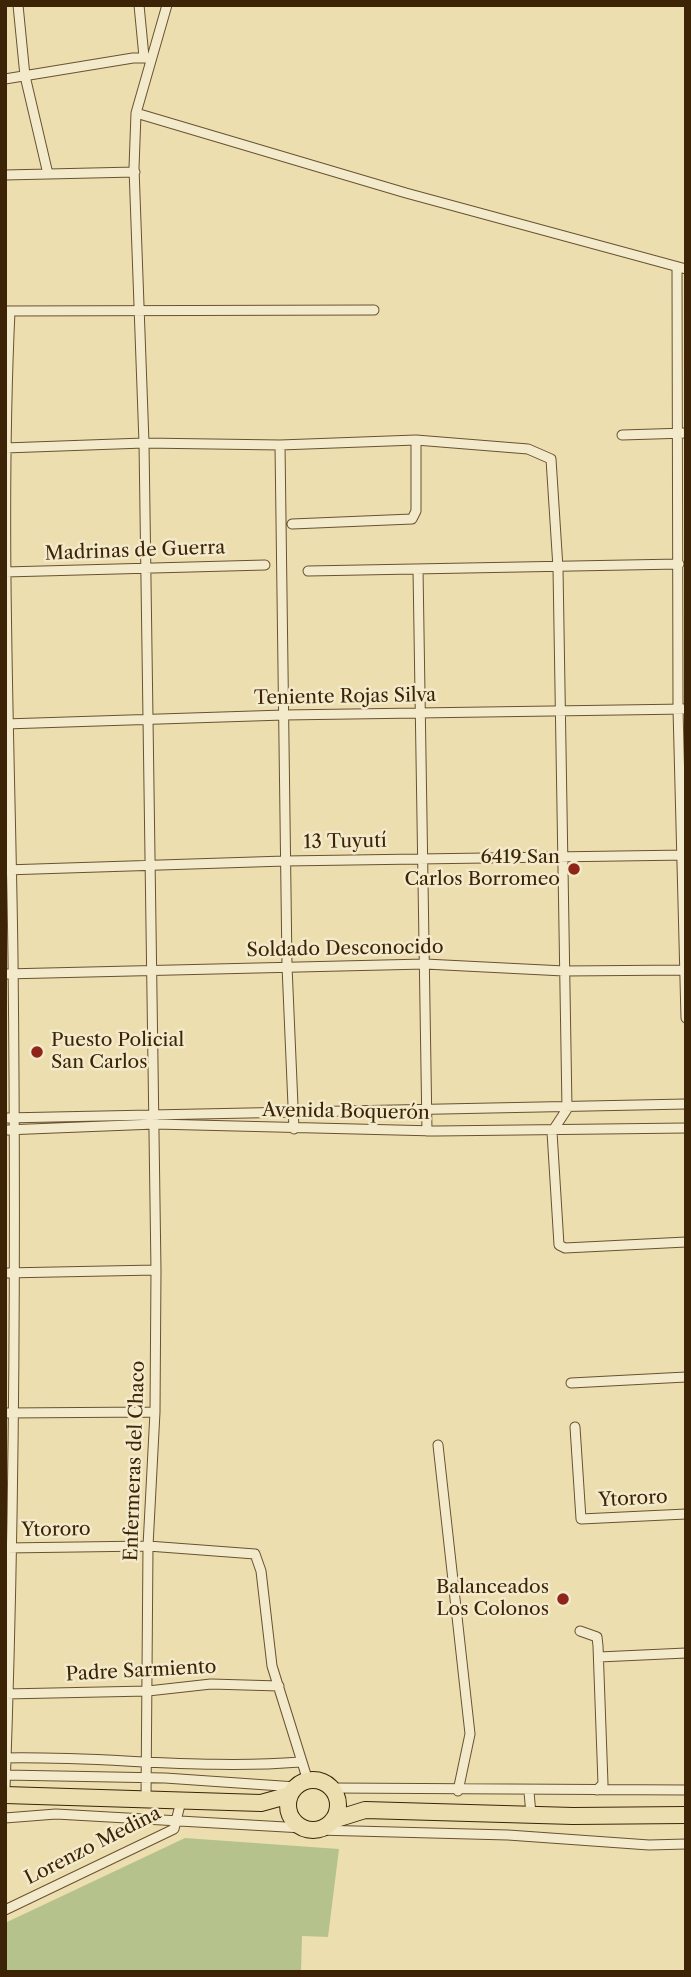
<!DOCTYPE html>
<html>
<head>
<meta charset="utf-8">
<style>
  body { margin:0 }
  #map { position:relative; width:691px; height:1977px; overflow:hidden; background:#ecdeaf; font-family:"Libre Caslon Text",serif }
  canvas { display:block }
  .frame { position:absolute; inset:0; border:7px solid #3d2407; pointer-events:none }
</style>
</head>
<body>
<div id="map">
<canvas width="691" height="1977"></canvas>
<div class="frame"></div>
</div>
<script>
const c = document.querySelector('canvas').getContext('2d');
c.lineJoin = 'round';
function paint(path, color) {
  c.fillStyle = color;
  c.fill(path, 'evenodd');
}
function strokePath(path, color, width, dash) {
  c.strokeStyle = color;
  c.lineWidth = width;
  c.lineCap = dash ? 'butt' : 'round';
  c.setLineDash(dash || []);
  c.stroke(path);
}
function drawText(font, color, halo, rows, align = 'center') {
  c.font = font + ' "Libre Caslon Text",serif';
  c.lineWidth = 5;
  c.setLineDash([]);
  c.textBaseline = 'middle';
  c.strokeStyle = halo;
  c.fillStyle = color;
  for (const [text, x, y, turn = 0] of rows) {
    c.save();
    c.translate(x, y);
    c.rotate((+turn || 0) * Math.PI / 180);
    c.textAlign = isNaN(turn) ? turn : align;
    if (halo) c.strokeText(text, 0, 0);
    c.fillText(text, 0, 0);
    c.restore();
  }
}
paint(new Path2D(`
  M185 1838 339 1849 328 1937 302 1936 301 1972H5V1923Z`), '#b6c28c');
const street = new Path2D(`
  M18 5 25 76 48 174
  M139 5 144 57
  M167 5 136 113 134 168 144 443 280 445 416 440 528 449 551 459 558 568 567 1109 552 1132 559 1245 565 1248 686 1242
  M5 79 133 58H150
  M136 113 406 193 686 269
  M5 175 135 172
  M677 267 678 709 686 1018
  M7 311 374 310
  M622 435 686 433
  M280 445 287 966 294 1129
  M5 448 144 443 156 1270 155 1412 148 1546 146 1799
  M292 524 412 519 416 511V440
  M418 569 427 1131
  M308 571 679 564
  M5 572 265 565
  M5 724 284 715 686 709
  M5 870 285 861 686 855
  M5 974 425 964 564 971 686 970
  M5 1118 686 1104
  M5 1130 155 1124 436 1131 686 1128
  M5 1273 156 1270
  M571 1383 686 1377
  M5 1413 155 1412
  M575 1427 581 1519 686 1514
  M438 1445 470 1734 458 1791
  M6 1548 148 1546 255 1554 261 1571 272 1666 308 1781
  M580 1631 597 1637 598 1646 603 1784 597 1790
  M599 1657 686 1653
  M5 1694 148 1691 211 1684 279 1686
  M5 1758C104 1756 202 1770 300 1762
  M5 1775 165 1778 296 1787
  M332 1788 686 1790
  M5 1789C15 1512 16 1234 13 957 10 742 0 526 10 311
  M529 1792 531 1814
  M5 1818 56 1814 303 1828
  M317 1830 508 1835 649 1845 686 1844
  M5 1910 174 1829 181 1801`);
const highway = new Path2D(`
  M288 1805a25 25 0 1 1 50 0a25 25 0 1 1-50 0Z
  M5 1795 261 1803 290 1795
  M333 1820 365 1810 573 1816 686 1815`);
strokePath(street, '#695231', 11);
strokePath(highway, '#3d2407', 18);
strokePath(street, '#f3eacb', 9);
strokePath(highway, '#ecdeaf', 16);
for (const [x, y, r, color] of [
  [574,869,7,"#8f2418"],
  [37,1052,7,"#8f2418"],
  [563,1599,7,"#8f2418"]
]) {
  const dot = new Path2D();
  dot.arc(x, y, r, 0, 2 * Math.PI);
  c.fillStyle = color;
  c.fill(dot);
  strokePath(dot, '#f3eacb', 2.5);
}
drawText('19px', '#3d2407', '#f3eacb', [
  ["Madrinas de Guerra",135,551,-2],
  ["Teniente Rojas Silva",345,697,-1],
  ["13 Tuyutí",345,842,-1],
  ["Soldado Desconocido",345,949,-1],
  ["Avenida Boquerón",346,1112,1],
  ["Enfermeras del Chaco",135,1461,-88],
  ["Ytororo",633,1499,-3],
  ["Ytororo",56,1530,-1],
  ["Padre Sarmiento",141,1671,-3],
  ["Lorenzo Medina",93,1846,-27]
]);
drawText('19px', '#3d2407', '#f3eacb', [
  ["6419 San",560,858],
  ["Carlos Borromeo",560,880],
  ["Puesto Policial",51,1041,"left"],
  ["San Carlos",51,1063,"left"],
  ["Balanceados",549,1588],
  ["Los Colonos",549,1610]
], 'right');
</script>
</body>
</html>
